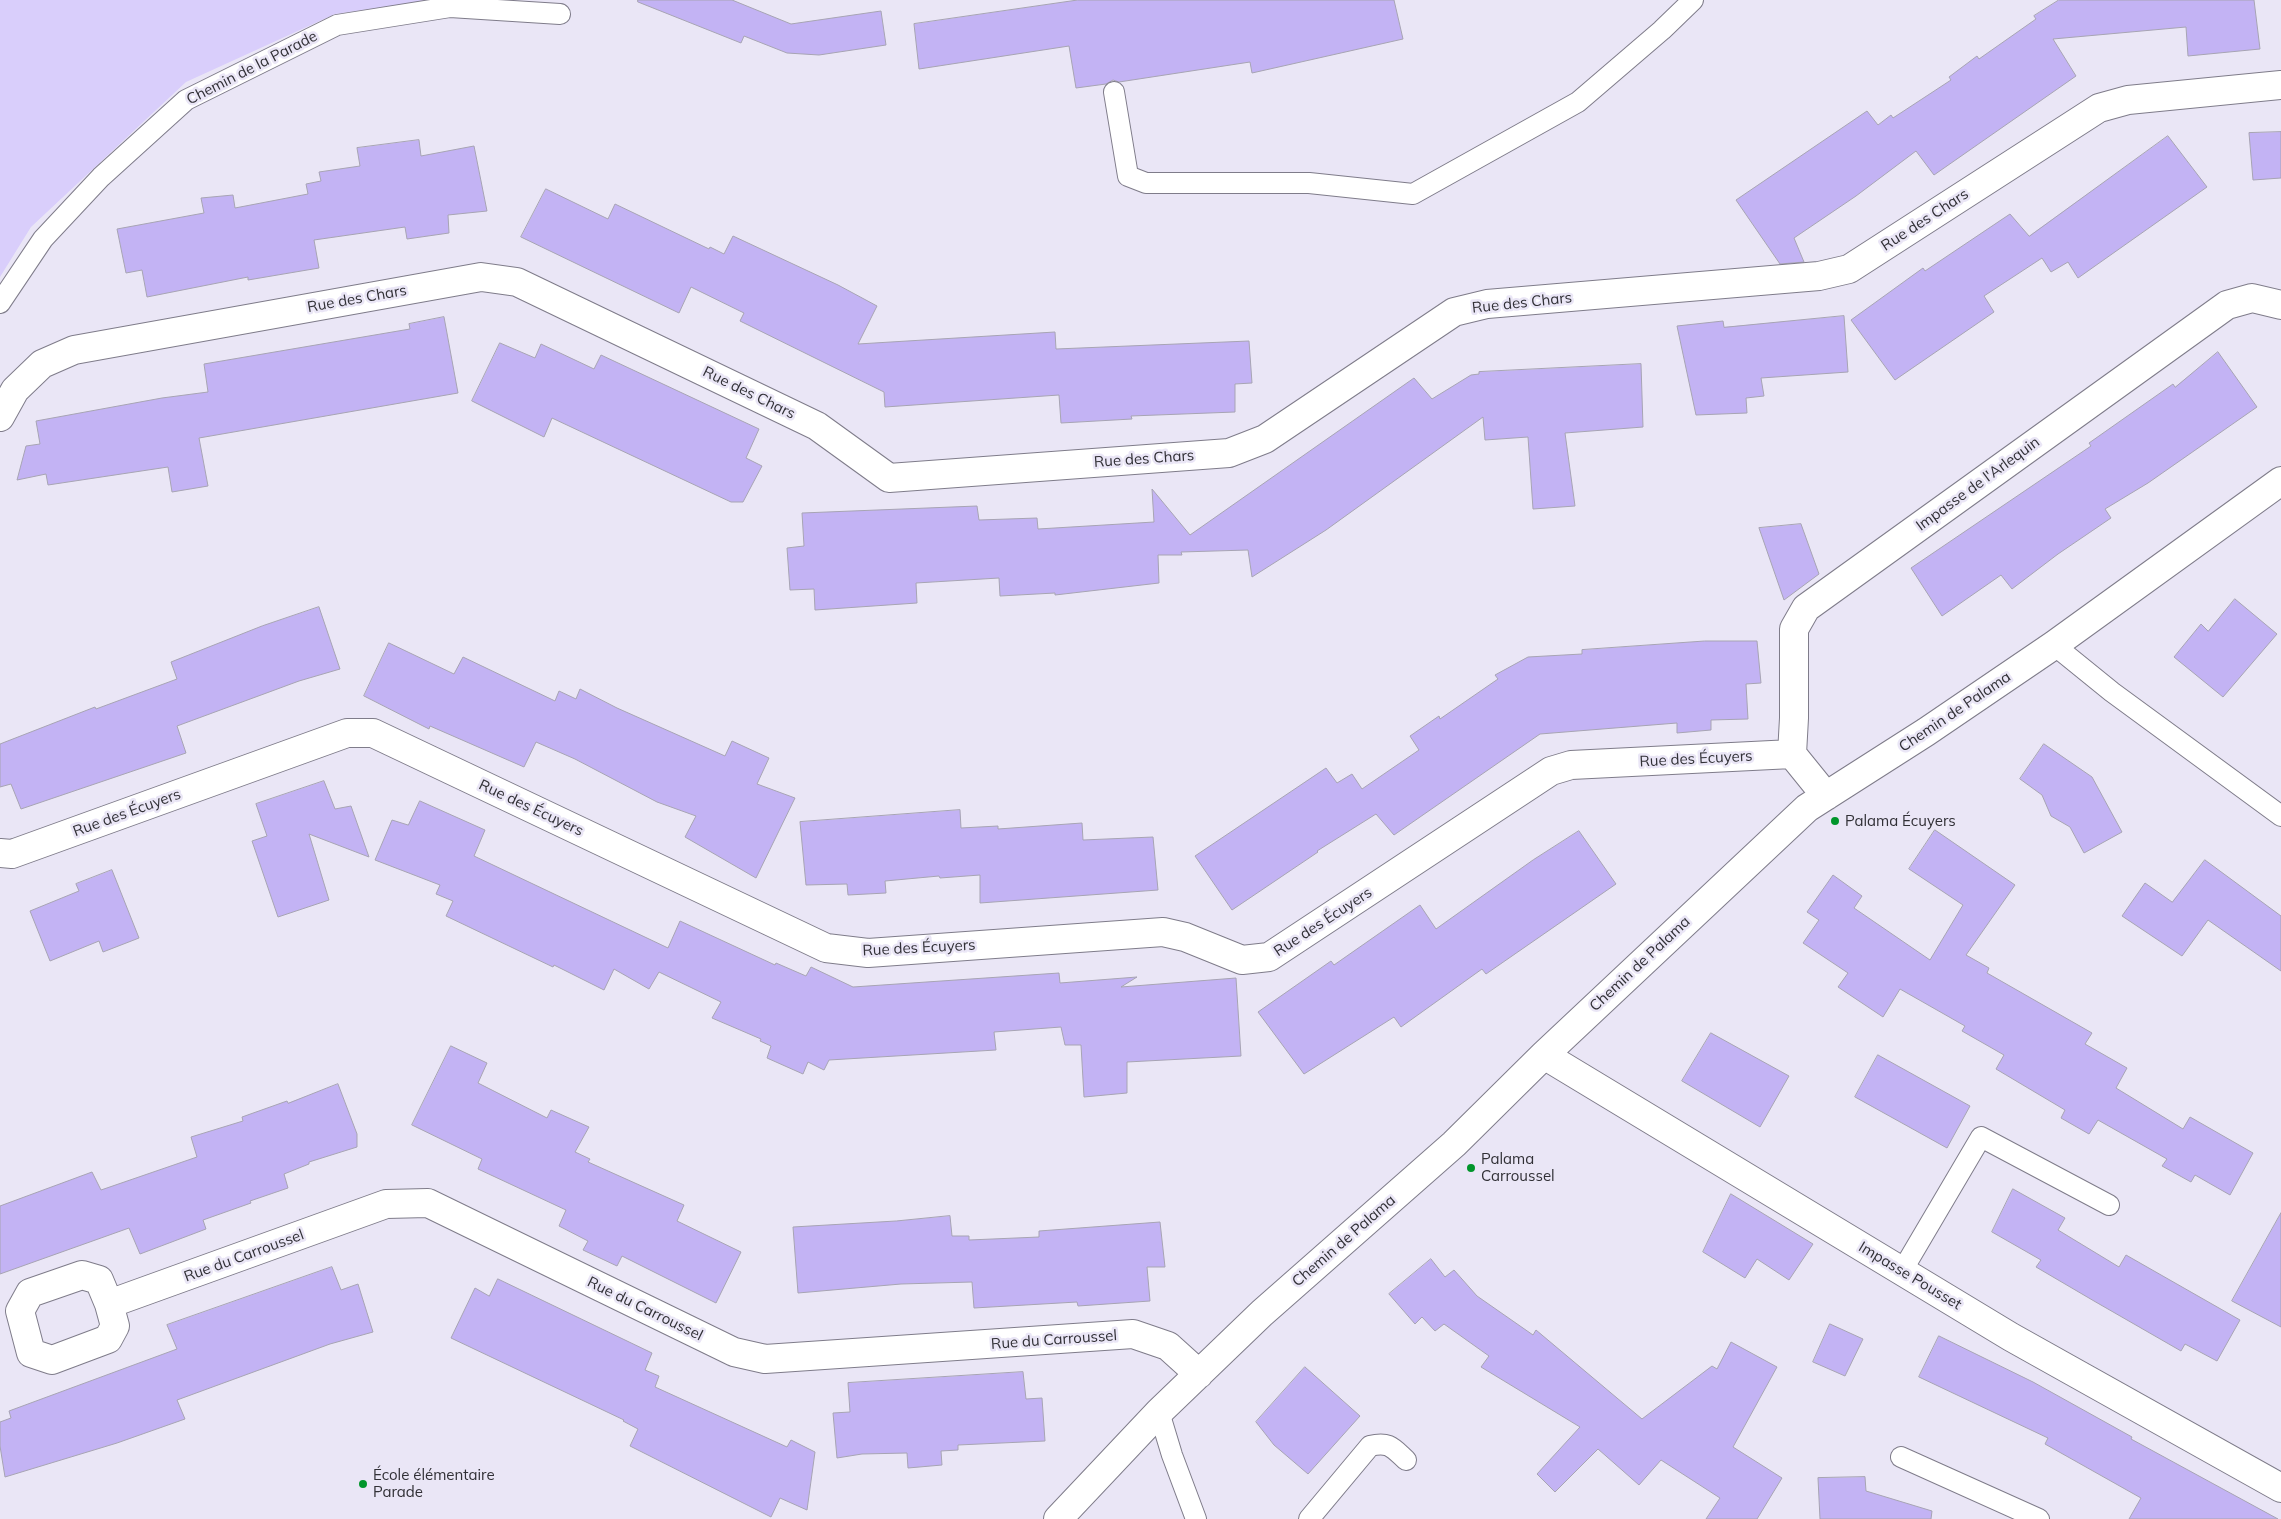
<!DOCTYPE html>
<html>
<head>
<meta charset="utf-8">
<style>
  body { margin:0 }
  canvas { display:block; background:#eae6f6 }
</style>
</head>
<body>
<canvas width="2281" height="1519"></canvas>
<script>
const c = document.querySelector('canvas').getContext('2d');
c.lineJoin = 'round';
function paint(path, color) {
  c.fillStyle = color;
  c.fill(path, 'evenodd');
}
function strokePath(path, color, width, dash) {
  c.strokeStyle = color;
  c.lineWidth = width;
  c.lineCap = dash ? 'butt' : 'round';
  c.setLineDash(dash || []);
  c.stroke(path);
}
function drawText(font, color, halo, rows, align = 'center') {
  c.font = font + ' Mulish,sans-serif';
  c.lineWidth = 5;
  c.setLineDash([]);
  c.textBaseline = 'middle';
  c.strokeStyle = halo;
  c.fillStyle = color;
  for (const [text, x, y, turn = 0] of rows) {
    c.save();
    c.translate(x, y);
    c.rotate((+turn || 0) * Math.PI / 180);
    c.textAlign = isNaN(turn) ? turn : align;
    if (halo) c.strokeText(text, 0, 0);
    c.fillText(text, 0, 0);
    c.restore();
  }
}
paint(new Path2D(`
  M0 0H434L335 14 186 82 31 227 0 277Z`), '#d9cefb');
const building = new Path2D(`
  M638 0H732L791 24 881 11 886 45 819 55 787 53 744 36 741 43 638 2Z
  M1078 0H1394L1403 39 1252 73 1250 62 1119 82 1113 80 1106 84 1076 88 1069 46 919 69 914 24Z
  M2059 0H2254L2260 49 2188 56 2186 27 2053 39 2076 76 1934 175 1916 151 1856 196 1794 238 1804 262 1780 264 1736 200 1867 111 1878 125 1891 115 1893 118 1951 80 1949 77 1977 56 1979 59 2036 19 2034 16Z
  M2281 132V178L2253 180 2249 133Z
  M2168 136 2207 187 2078 278 2068 262 2051 272 2042 258 1984 296 1994 312 1895 380 1851 320 1923 268 1925 271 2010 214 2029 236Z
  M419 140 421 156 474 146 487 211 448 215 449 233 407 239 405 227 314 240 319 268 248 280V277L147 297 142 270 126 273 117 229 204 213 201 198 233 195 235 208 308 194 306 184 321 181 319 172 360 166 357 148Z
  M546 189 608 219 615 204 709 249 710 247 724 254 733 236 838 285 877 306 858 344 1055 332 1056 349 1249 341 1252 383 1235 384V412L1131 416 1132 419 1061 423 1059 395 885 407 884 392 740 321 744 313 691 287 679 313 521 237Z
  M1844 316 1848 372 1761 378 1764 396 1746 398 1747 413 1696 415 1677 326 1723 321 1724 327Z
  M444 317 458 393 199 438 208 486 172 492 168 467 48 485 46 474 17 480 26 446 40 444 36 421 162 398 208 392 204 364 410 329 409 324Z
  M500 343 535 358 541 344 594 369 601 355 759 429 746 458 762 466 743 502H731L552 418 544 437 472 401Z
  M2218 352 2257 407 2148 483 2105 509 2111 518 2058 554 2012 589 2001 575 1942 616 1911 568 2091 446 2089 443 2173 384 2175 387Z
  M1641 364 1643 427 1565 433 1575 506 1533 509 1528 437 1485 440 1483 417 1326 530 1252 577 1248 550 1181 552 1182 555H1158L1159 583 1055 595V593L1000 596 999 578 916 583 917 603 815 610 814 589 790 590 787 548 804 546 802 513 977 506 979 520 1037 518 1038 529 1154 522 1152 489 1190 535 1414 378 1432 399 1471 375 1479 374V372Z
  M1801 524 1819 574 1784 600 1759 528Z
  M2235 599 2277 634 2223 697 2174 657 2201 624 2208 631Z
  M319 607 340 669 299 681 177 726 186 753 21 809 11 784 0 787V744L95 707 96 709 177 679 171 662 262 626Z
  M1705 641H1757L1761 683 1746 684 1748 719 1711 720V730L1677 733V723L1540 734 1394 835 1376 814 1317 851 1318 852 1232 910 1195 856 1326 768 1337 783 1352 774 1362 789 1419 750 1410 736 1439 716 1440 719 1498 679 1495 675 1528 657 1582 654V650Z
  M389 643 454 674 463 657 555 701 559 691 576 699 580 689 617 708 725 756 732 741 769 758 757 784 795 798 756 878 685 837 696 816 657 802 575 759 536 742 524 767 430 726 429 729 364 696Z
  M2044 744 2092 777 2122 832 2084 853 2070 827 2051 816 2042 795 2020 779Z
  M324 781 335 809 351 806 369 857 309 834 329 900 278 917 252 841 267 836 256 804Z
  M420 801 485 830 474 856 668 948 680 921 775 965 776 963 806 976 811 967 853 987 1059 973 1060 983 1137 977 1121 987 1236 978 1241 1056 1127 1062V1093L1084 1097 1081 1045H1065L1061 1027 994 1032 996 1050 829 1060 824 1070 808 1062 803 1074 767 1058 771 1046 760 1041 761 1039 712 1018 721 1002 659 972 649 989 614 969 604 990 554 965 553 967 446 916 453 901 436 894 440 885 375 860 392 820 408 825Z
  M960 810 961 828 998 826V829L1082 823 1083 840 1153 837 1158 890 980 903V875L940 878 939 876 885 881 886 893 848 895 847 884 806 885 800 822Z
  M1935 830 2015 885 1966 955 1989 968 1987 973 2092 1033 2085 1044 2127 1068 2116 1088 2183 1129 2190 1117 2253 1153 2230 1195 2195 1175 2191 1182 2162 1166 2167 1159 2098 1120 2089 1134 2061 1118 2065 1110 1996 1069 2004 1055 1962 1031 1965 1026 1900 989 1883 1017 1838 987 1848 973 1803 943 1819 920 1807 912 1833 875 1862 896 1854 908 1930 960 1963 905 1909 869Z
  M1579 831 1616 884 1486 974 1482 969 1401 1027 1394 1017 1304 1074 1258 1012 1331 961 1334 965 1420 905 1436 929 1533 860Z
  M2205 860 2281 916V971L2208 920 2182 956 2122 916 2145 883 2172 902Z
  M112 870 139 938 103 952 99 941 50 961 30 911 79 891 76 884Z
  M1711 1033 1789 1076 1760 1127 1682 1081Z
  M451 1046 487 1063 478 1083 547 1118 551 1110 589 1127 575 1152 590 1159 588 1162 684 1205 677 1221 741 1252 716 1303 622 1256 617 1266 583 1250 588 1241 559 1226 566 1210 478 1169 482 1159 412 1125Z
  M1878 1055 1970 1106 1947 1148 1855 1097Z
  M338 1084 357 1134V1147L309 1162V1164L284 1174 288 1188 250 1201 251 1203 203 1220 206 1229 140 1254 129 1228 0 1274V1206L92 1172 101 1190 197 1157 191 1137 243 1121 242 1117 287 1101 288 1103Z
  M2013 1189 2065 1218 2058 1230 2119 1267 2126 1255 2240 1320 2217 1361 2185 1344 2181 1351 2094 1301 2036 1267 2041 1260 1992 1232Z
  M1731 1194 1813 1244 1789 1280 1757 1259 1745 1278 1703 1252Z
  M2281 1213V1327L2232 1301Z
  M950 1216 952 1236H969V1240L1039 1237V1231L1160 1222 1165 1267H1147L1150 1301 1078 1306 1077 1302 974 1308 972 1282 901 1284 798 1293 793 1227 896 1221Z
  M1431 1259 1445 1277 1454 1270 1477 1296 1533 1335 1536 1330 1642 1419 1712 1366 1717 1369 1731 1342 1777 1367 1733 1447 1782 1478 1757 1519H1706L1720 1498 1661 1460 1639 1485 1598 1449 1555 1492 1537 1474 1580 1427 1481 1367 1489 1356 1444 1324 1435 1331 1422 1317 1415 1324 1389 1294Z
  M332 1267 341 1290 358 1284 373 1332 330 1344 177 1400 185 1419 117 1443 5 1477 0 1446V1422L11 1418 9 1411 177 1349 167 1325Z
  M498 1279 652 1353 645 1370 659 1376 655 1387 787 1447 791 1440 815 1452 807 1510 780 1498 771 1517 630 1446 638 1429 623 1421 624 1420 451 1338 475 1288 489 1296Z
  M1830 1324 1863 1339 1845 1376 1813 1362Z
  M1939 1336 2033 1382 2132 1437 2131 1439 2278 1519H2129L2141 1498 2045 1444 2048 1438 1919 1377Z
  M1305 1367 1360 1416 1308 1474 1274 1445 1256 1422Z
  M1023 1372 1026 1399 1042 1398 1045 1441 958 1445V1450L941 1451 942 1465 908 1468 907 1453 862 1454 837 1458 833 1413 850 1412 848 1383Z
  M1865 1477 1866 1491 1932 1511 1931 1519H1820L1818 1478Z`);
paint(building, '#c3b3f4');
strokePath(building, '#a7a4b3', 1);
const lane = new Path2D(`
  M1114 92 1128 176 1146 183H1309L1413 194 1578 102 1662 30 1693 0
  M0 303 43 239 101 177 186 100 337 25 450 7 560 14
  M2054 645 2112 692 2281 816
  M1902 1271 1981 1137 2109 1205
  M1159 1412 1172 1455 1196 1519
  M1901 1457 2039 1519
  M1309 1519 1370 1446C1389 1441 1393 1448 1406 1460`);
const street = new Path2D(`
  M0 417 15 390 42 364 74 350 481 277 517 282 817 426 889 478 1229 453 1265 439 1454 312 1487 304 1819 276 1849 269 2099 108 2128 100 2281 85
  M1792 754 1794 718V629L1806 608 2227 305 2252 298 2281 305
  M0 853 12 854 347 733H373L826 948 868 953 1163 932 1185 937 1242 960 1269 957 1551 771 1571 765 1792 754 1826 796
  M1544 1055 2011 1337 2281 1488
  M109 1304 115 1326 108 1339 52 1360 31 1353 20 1311 30 1293 82 1275 99 1280 109 1304 386 1204 428 1203 734 1352 765 1359 1133 1334 1168 1346 1199 1374
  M1058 1519 1159 1412 1262 1313 1454 1144 1544 1055 1807 808 1926 732 2054 645 2281 481`);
strokePath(lane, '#7f7c8a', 22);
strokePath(street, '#7f7c8a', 30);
strokePath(lane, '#fff', 20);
strokePath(street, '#fff', 28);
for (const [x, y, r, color] of [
  [1835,821,5,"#01952b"],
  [1471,1168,5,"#01952b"],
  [363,1484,5,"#01952b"]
]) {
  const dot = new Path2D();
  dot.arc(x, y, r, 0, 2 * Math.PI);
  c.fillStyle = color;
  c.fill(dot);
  strokePath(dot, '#eae6f6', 2);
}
drawText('15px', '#313036', '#eae6f6', [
  ["Chemin de la Parade",252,68,-27],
  ["Rue des Chars",1925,220,-33],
  ["Rue des Chars",357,299,-10],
  ["Rue des Chars",1522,303,-6],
  ["Rue des Chars",749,393,26],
  ["Rue des Chars",1144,459,-4],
  ["Impasse de l'Arlequin",1978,484,-36],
  ["Chemin de Palama",1955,712,-34],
  ["Rue des Écuyers",1696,759,-3],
  ["Rue des Écuyers",531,808,25],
  ["Rue des Écuyers",127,813,-20],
  ["Rue des Écuyers",1323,922,-33],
  ["Rue des Écuyers",919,948,-3],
  ["Chemin de Palama",1640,964,-43],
  ["Chemin de Palama",1344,1241,-41],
  ["Rue du Carroussel",244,1256,-20],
  ["Impasse Pousset",1910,1276,31],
  ["Rue du Carroussel",645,1309,26],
  ["Rue du Carroussel",1054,1340,-4]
]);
drawText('15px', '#313036', '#eae6f6', [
  ["Palama Écuyers",1845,821],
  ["Palama",1481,1159],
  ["Carroussel",1481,1176],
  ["École élémentaire",373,1475],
  ["Parade",373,1492]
], 'left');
</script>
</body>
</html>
